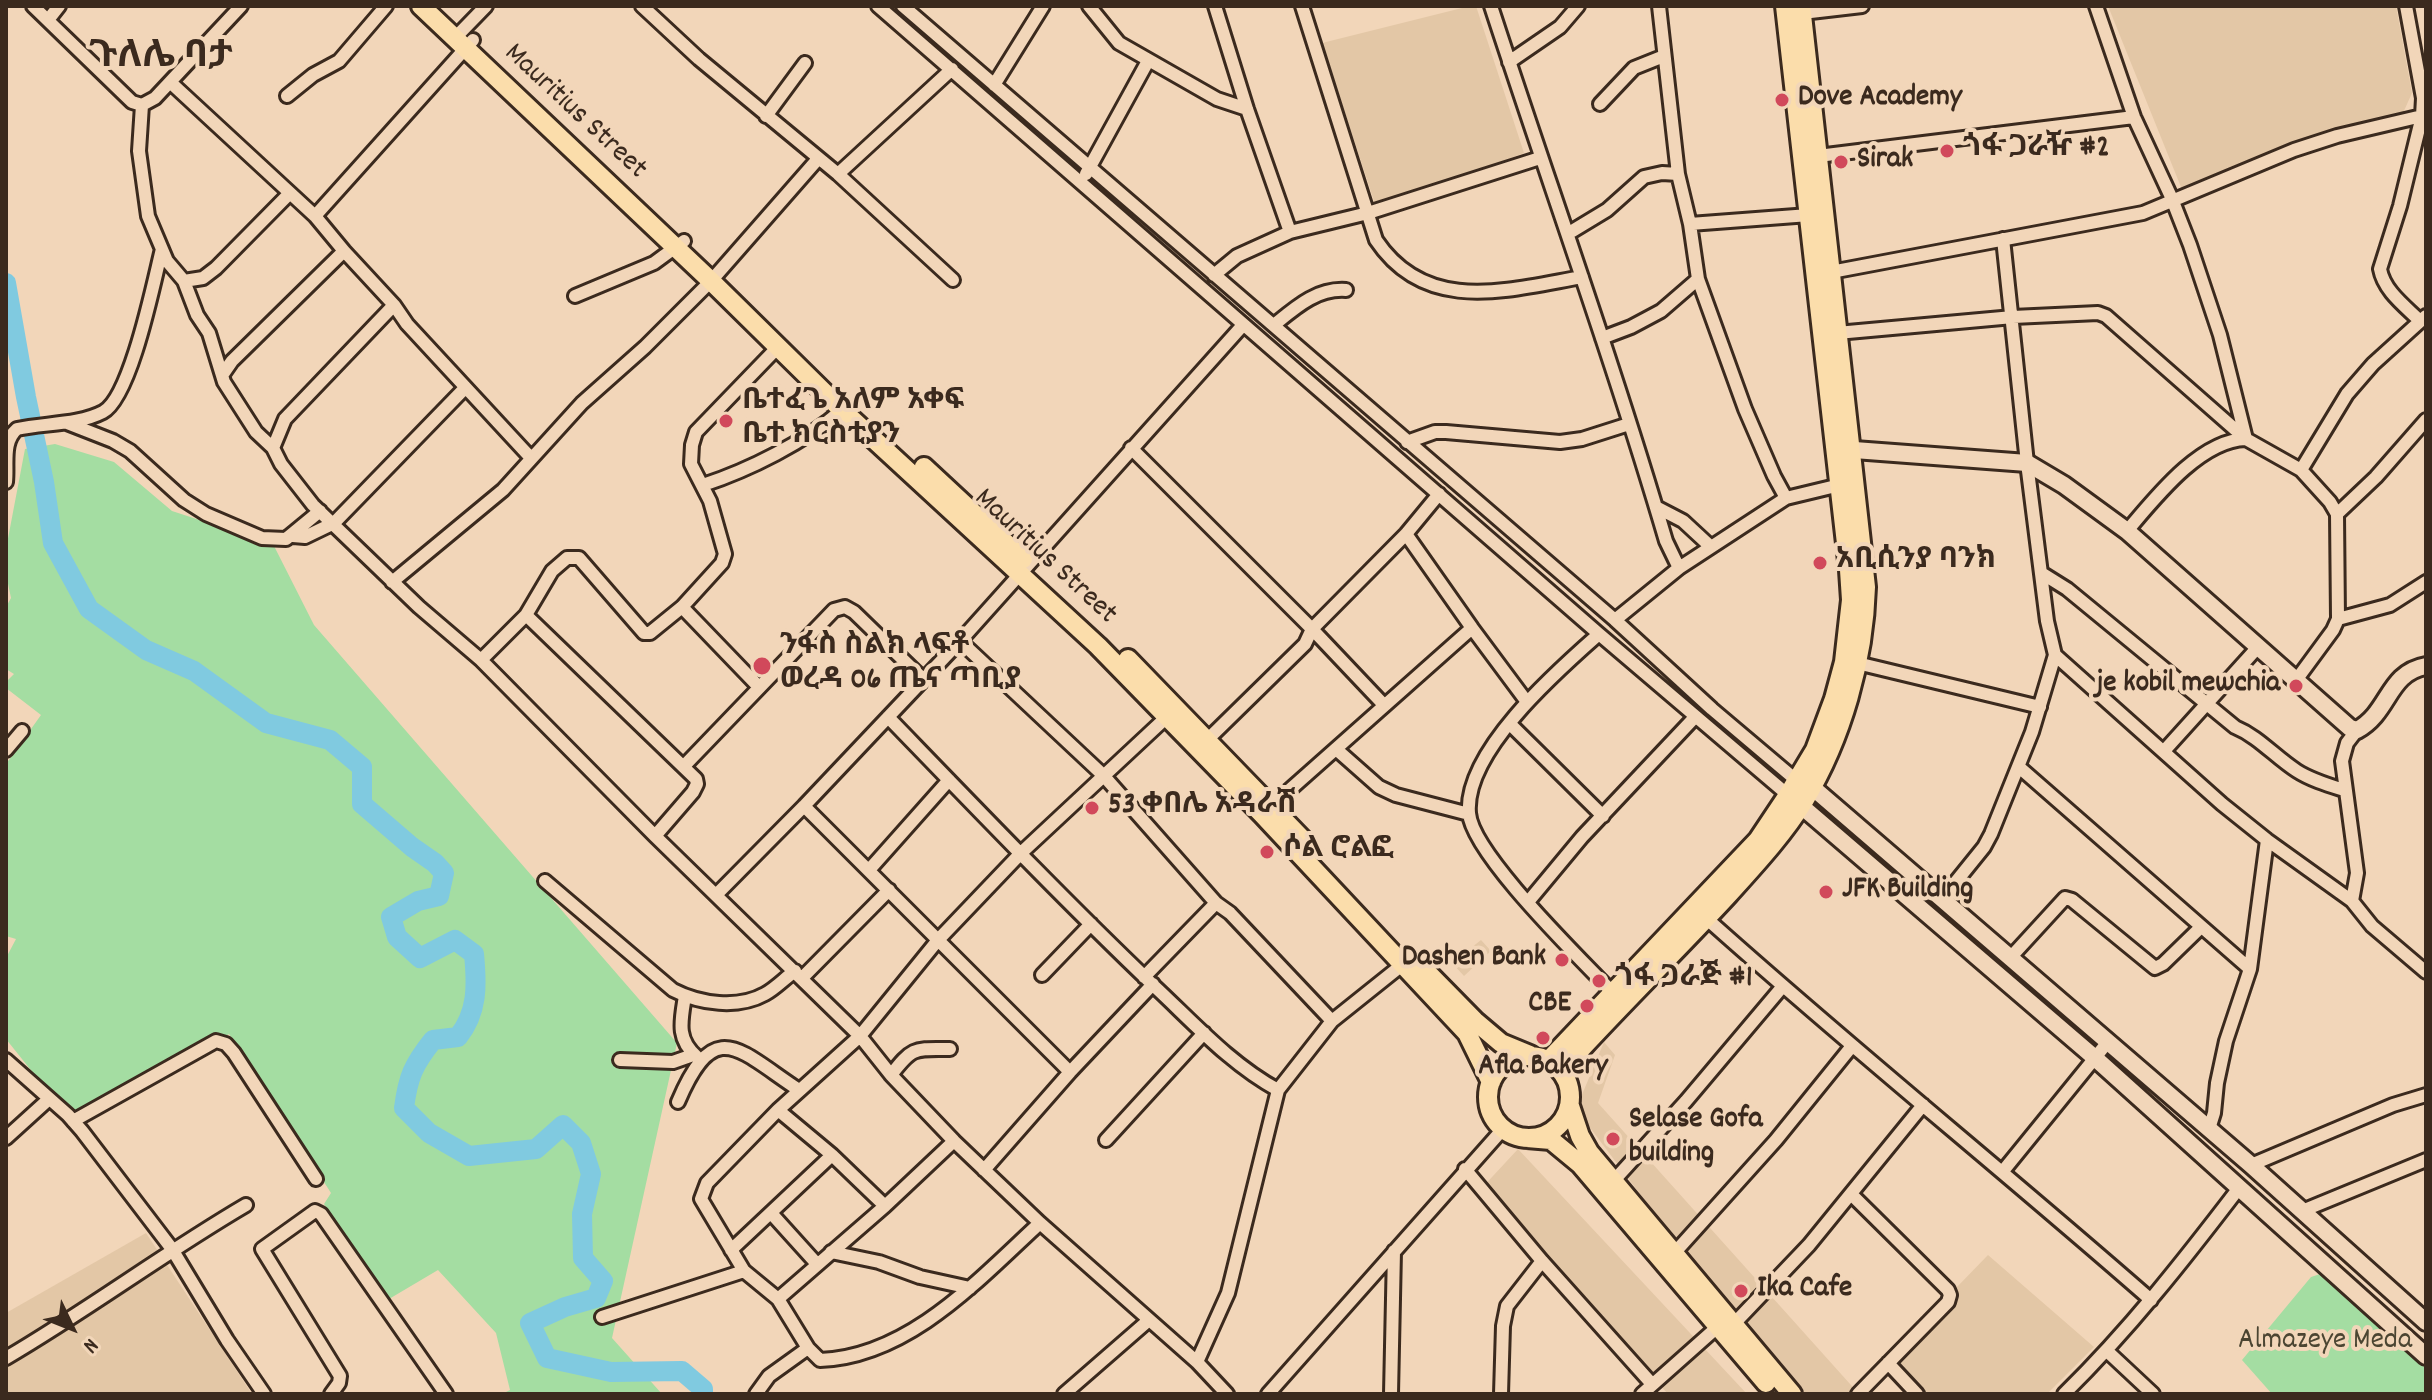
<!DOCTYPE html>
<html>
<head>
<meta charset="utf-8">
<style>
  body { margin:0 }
  #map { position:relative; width:2432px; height:1400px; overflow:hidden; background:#f2d6b9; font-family:Dekko,sans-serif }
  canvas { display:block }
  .frame { position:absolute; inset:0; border:8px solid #3b2a1e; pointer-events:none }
  .north { position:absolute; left:32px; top:1288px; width:80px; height:80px; -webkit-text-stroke:6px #f2d6b9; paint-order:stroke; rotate:133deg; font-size:22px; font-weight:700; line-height:32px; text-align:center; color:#3b2a1e }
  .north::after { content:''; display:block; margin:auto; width:28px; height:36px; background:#3b2a1e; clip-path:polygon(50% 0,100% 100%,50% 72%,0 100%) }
</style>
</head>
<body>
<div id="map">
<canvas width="2432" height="1400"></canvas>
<div class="frame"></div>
<div class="north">N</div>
</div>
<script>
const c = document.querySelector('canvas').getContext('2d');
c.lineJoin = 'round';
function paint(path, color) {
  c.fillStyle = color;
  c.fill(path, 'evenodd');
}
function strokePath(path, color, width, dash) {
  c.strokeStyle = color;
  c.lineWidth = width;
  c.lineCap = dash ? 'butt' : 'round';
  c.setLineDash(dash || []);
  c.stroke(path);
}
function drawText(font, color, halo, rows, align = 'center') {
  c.font = font + ' Dekko,"Noto Sans Ethiopic",sans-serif';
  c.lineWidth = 8;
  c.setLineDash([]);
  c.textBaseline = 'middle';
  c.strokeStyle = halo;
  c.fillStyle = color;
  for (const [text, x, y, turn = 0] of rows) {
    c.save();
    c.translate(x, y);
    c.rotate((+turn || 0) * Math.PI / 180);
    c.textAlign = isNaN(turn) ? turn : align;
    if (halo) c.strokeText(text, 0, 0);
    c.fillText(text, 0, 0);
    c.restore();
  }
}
paint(new Path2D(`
  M1470 6H1476L1524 153 1376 207 1322 43Z
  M2108 6H2396L2412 93 2403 113 2301 139 2183 192Z
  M1481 940 1491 951 1464 976 1452 963Z
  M1604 1042 1615 1055 1598 1103 1859 1394H1797L1734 1319 1576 1109Z
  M1518 1149 1747 1394H1668L1480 1190Z
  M146 1233 252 1394H6V1313Z
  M1988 1255 2094 1347 2047 1394H1924L1900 1370 1899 1360 1947 1312 1956 1299V1288Z`), '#e3c7a6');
paint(new Path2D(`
  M55 444 114 462 172 511 273 544 314 625 677 1043 612 1338 662 1394H502L510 1390 496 1333 438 1270 389 1299 324 1204 331 1193 229 1034 87 1121 42 1084 6 1039V958L16 939 6 936V764L41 715 6 688V682L14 674 6 669V607L11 598 6 574V549L25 449Z
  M2320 1274 2332 1281 2426 1365V1394H2272L2242 1360 2311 1277Z`), '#a4dda2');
strokePath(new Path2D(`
  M6 283 26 397 44 482 53 543 89 609 146 650 194 671 266 723 330 740 362 767V804L412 847 435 863 444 873 439 896 418 901 391 917 397 937 420 958 455 940 474 954C477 985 478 1012 458 1037L433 1040C413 1065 408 1077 404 1108L429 1133 469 1156 536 1149 563 1125 581 1143 591 1174 582 1214 583 1258 603 1281 596 1298 565 1307 530 1323 547 1358 611 1372 682 1371 703 1389V1394`), '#80cae0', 20);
const street = new Path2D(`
  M33 6 132 102 142 105
  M642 6 699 59 838 174 953 280
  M878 6 1599 634 1788 795
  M903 6 1615 620 1712 709 1796 780
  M1089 6 1119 43 1217 99 1247 109
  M1215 6 1247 109 1290 232
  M1302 6 1376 240C1426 315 1507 290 1582 277
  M1491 6C1549 184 1613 361 1666 541L1679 568
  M1659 6 1678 174 1690 224 1698 279 1745 409 1774 476 1786 498
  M2096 6 2134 117 2172 199 2190 245 2220 335 2246 439C2200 440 2155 498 2127 531
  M2406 6 2423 98 2422 116 2400 206 2380 269C2384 291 2405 306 2420 321
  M1802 13 1862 6
  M48 20 59 6
  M454 39 486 6
  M1509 62 1560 27 1578 6
  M170 82 315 216 344 251 394 305 407 324 531 458
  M994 85 1043 6
  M287 96 313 75 339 61 386 6
  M1600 104 1634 68 1664 56
  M142 105 139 151 148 216 167 261 184 281 197 315 209 333 224 382 256 432 273 448 281 464 313 505 419 607 481 660
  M142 105 155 98 241 6
  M766 116 805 63
  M1818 156 2134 117
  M838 174 952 69
  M1086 174 1148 61
  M315 216 473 40
  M1690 224 1809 215
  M1569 233 1607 210 1644 177 1662 173 1678 174
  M1831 272 2143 213 2294 150 2337 136 2422 116 2426 118
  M1214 275 1237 256 1290 232 1368 213 1540 158
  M184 281 203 278 216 268 290 193
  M575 296 654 263 684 241
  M1274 325C1296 307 1317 288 1346 290
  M1837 333 2013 317 2098 313 2106 316 2246 439 2301 470 2330 502 2337 514 2338 619 2333 630 2297 679
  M1602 338 1631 327 1661 311 1698 279
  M778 347 696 432 692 445 691 464 710 501 725 554 722 563 682 607 650 633H644L579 558H567L552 571 526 615 481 660 655 836 860 1036 891 1075 954 1141 1040 1223 1197 1362 1227 1394
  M223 374 232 361 344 251
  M67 423 113 441 130 451 184 500 206 514 262 538 286 539 320 511
  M1407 442 1435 432H1446L1560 442 1582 439 1629 424
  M273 448 285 419 394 305
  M1131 448 1312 629 1383 704
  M2301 470 2347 394 2373 364 2426 316
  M6 482C8 464 2 442 17 429 44 423 78 425 103 412 131 397 154 281 162 249
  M703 485C749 470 805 442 842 410
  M1656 507 1683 521 1710 546
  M2337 514 2376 477 2426 420
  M1406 534 1472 628 1527 702
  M293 536 305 537 334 523 465 388
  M2043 574 2067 589 2235 727C2259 737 2275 757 2297 771 2311 780 2328 785 2344 790
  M392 582 503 490 582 403 645 347 711 281 817 160
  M682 607 759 687
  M526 615 696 779 697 784 693 792 655 836
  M2338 619 2390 605 2426 582
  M1615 620 1679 568 1786 498 1840 485
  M1599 634C1557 671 1464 752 1469 813 1472 854 1581 959 1613 993
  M960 641 1103 775 1216 903 1230 913 1332 1021
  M2055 655 2222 804 2267 840 2352 901 2372 926 2426 972
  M1857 663 2040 707
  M888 717C975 807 1062 898 1153 985 1193 1022 1230 1064 1278 1090
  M1510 724 1603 816
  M1203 744 1305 644 1312 629 1406 534 1439 494
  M1336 749 1379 787 1396 795 1469 814
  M6 750 22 731
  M2164 751 2258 647
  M684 766 834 610 845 607 854 612 923 679
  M2019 767 2250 969
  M804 806 1070 1072
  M1268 809 1472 628
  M869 870 949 780
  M545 881 673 990C700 1004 738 1009 765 994 776 988 785 978 795 971
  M716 895 804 806 960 641 1243 325
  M1942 899 1984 847 1991 834 2032 732 2055 655 2047 621 2027 463 2003 239
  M2352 901 2357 873 2342 761 2347 743 2357 730
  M1528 902 1582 837 1695 717
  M1706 918C1852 1049 2004 1171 2151 1300
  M2010 958 2065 898 2072 900 2155 968 2163 964 2200 928
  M1042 975 1091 924
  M1144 977 1216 903
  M802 978 889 890
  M685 996C681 1021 676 1039 697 1057
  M6 1060 68 1115 82 1131 172 1249 227 1340 264 1394
  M620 1060 673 1062 693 1055
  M891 1075C913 1046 915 1049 950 1049
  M678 1102C715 1015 738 1050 799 1090
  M778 1110 832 1155 885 1206 954 1141
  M73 1121 216 1041 226 1044 234 1053 316 1179
  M2209 1129 2214 1113 2217 1083 2226 1041 2250 969 2267 840
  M6 1138 49 1099
  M1106 1140 1204 1033
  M2251 1165 2393 1105 2426 1095
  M1465 1169 1542 1261 1651 1383
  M984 1170 1070 1072 1153 984
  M2003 1171 2107 1043
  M1609 1186 1686 1101 1783 986
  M1852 1195 1948 1290 1950 1295 1948 1302 1858 1394
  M2302 1211 2426 1160
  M771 1213 817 1264
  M1040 1223C979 1279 909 1357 820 1360L808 1348 778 1299 744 1271 701 1199 707 1183 778 1110 860 1036 938 940 1021 853 1170 714
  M731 1250 832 1155
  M831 1252 879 1262 920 1277 970 1288
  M1669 1259 1776 1140 1852 1046
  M778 1299 885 1206
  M602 1317 744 1271
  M1729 1329 1809 1245 1923 1105
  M2107 1351 2153 1394
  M6 1358C88 1310 164 1253 246 1205
  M1197 1362 1228 1293 1278 1090 1332 1021 1407 961
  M1888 1363 1917 1394
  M331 1394 339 1383 340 1376 262 1249 315 1211 321 1214 446 1394
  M756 1394 769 1376 808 1348
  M1064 1394 1149 1320
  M1268 1394 1503 1129
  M1391 1394 1394 1251
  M1501 1394 1503 1326 1507 1306 1542 1261
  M1642 1394 1723 1322
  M2064 1394C2129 1330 2184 1260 2239 1188`);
const secondary = new Path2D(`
  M1841 449 2027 463 2064 485 2127 531 2350 728 2357 730C2390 712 2387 673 2426 666
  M1801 782 1812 787 2251 1165 2426 1322
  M1792 798 2095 1058 2426 1356`);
const primary = new Path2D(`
  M421 6 711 281 842 410 1098 646 1262 814 1467 1033 1491 1082
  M924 467 1023 559
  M1128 659 1308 845
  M1418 963 1475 1021 1501 1043 1530 1055
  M1488 1097a41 41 0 1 1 82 0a41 41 0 1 1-82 0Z
  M1549 1060 1758 840 1788 795 1815 750 1834 699 1844 662 1851 600 1849 570 1785 6
  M1565 1075 1581 1049C1629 997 1680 947 1728 895 1755 865 1783 835 1804 801 1842 738 1864 660 1866 587L1801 6
  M1570 1106 1580 1136 1589 1152 1792 1394
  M1527 1138 1551 1140 1580 1164 1766 1383`);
strokePath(street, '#3b2a1e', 18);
strokePath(secondary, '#3b2a1e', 22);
strokePath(primary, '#3b2a1e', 24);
strokePath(street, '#f2d6b9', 12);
strokePath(secondary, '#f2d6b9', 16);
strokePath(primary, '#fbddab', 18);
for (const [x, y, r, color] of [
  [1782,100,8,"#d1495b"],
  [1947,151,8,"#d1495b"],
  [1841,162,8,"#d1495b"],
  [726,421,8,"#d1495b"],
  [1820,563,8,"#d1495b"],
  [762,666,10,"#d1495b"],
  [2296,686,8,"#d1495b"],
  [1092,808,8,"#d1495b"],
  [1267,852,8,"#d1495b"],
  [1826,892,8,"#d1495b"],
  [1562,960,8,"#d1495b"],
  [1599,981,8,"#d1495b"],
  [1587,1006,8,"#d1495b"],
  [1543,1038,8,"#d1495b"],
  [1613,1139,8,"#d1495b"],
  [1741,1291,8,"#d1495b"]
]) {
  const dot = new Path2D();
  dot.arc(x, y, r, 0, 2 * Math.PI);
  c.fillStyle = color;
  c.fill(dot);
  strokePath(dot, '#f2d6b9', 3);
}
drawText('bold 30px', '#3b2a1e', '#f2d6b9', [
  ["Dove Academy",1798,100],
  ["ጎፋ ጋራዥ #2",1963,151],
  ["Sirak",1857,162],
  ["ቤተፈጌ አለም አቀፍ",742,404],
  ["ቤተ ክርስቲያን",742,438],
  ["አቢሲንያ ባንክ",1836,563],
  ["ንፋስ ስልክ ላፍቶ",780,649],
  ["ወረዳ 06 ጤና ጣቢያ",780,683],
  ["je kobil mewchia",2280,686,"right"],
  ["53 ቀበሌ አዳራሽ",1108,808],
  ["ሶል ሮልፎ",1283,852],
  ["JFK Building",1842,892],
  ["Dashen Bank",1546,960,"right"],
  ["ጎፋ ጋራጅ #1",1615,981],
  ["CBE",1571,1006,"right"],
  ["Afla Bakery",1543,1069,"center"],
  ["Selase Gofa",1629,1122],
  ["building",1629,1156],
  ["Ika Cafe",1757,1291]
], 'left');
drawText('30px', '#3b2a1e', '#f2d6b9', [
  ["Mauritius Street",574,113,43],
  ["Mauritius Street",1044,558,43]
]);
drawText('30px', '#4b4532', '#f2d6b9', [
  ["Almazeye Meda",2325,1343]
]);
drawText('bold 38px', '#3b2a1e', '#f2d6b9', [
  ["ጉለሌ ባታ",161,61]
]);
</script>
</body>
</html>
